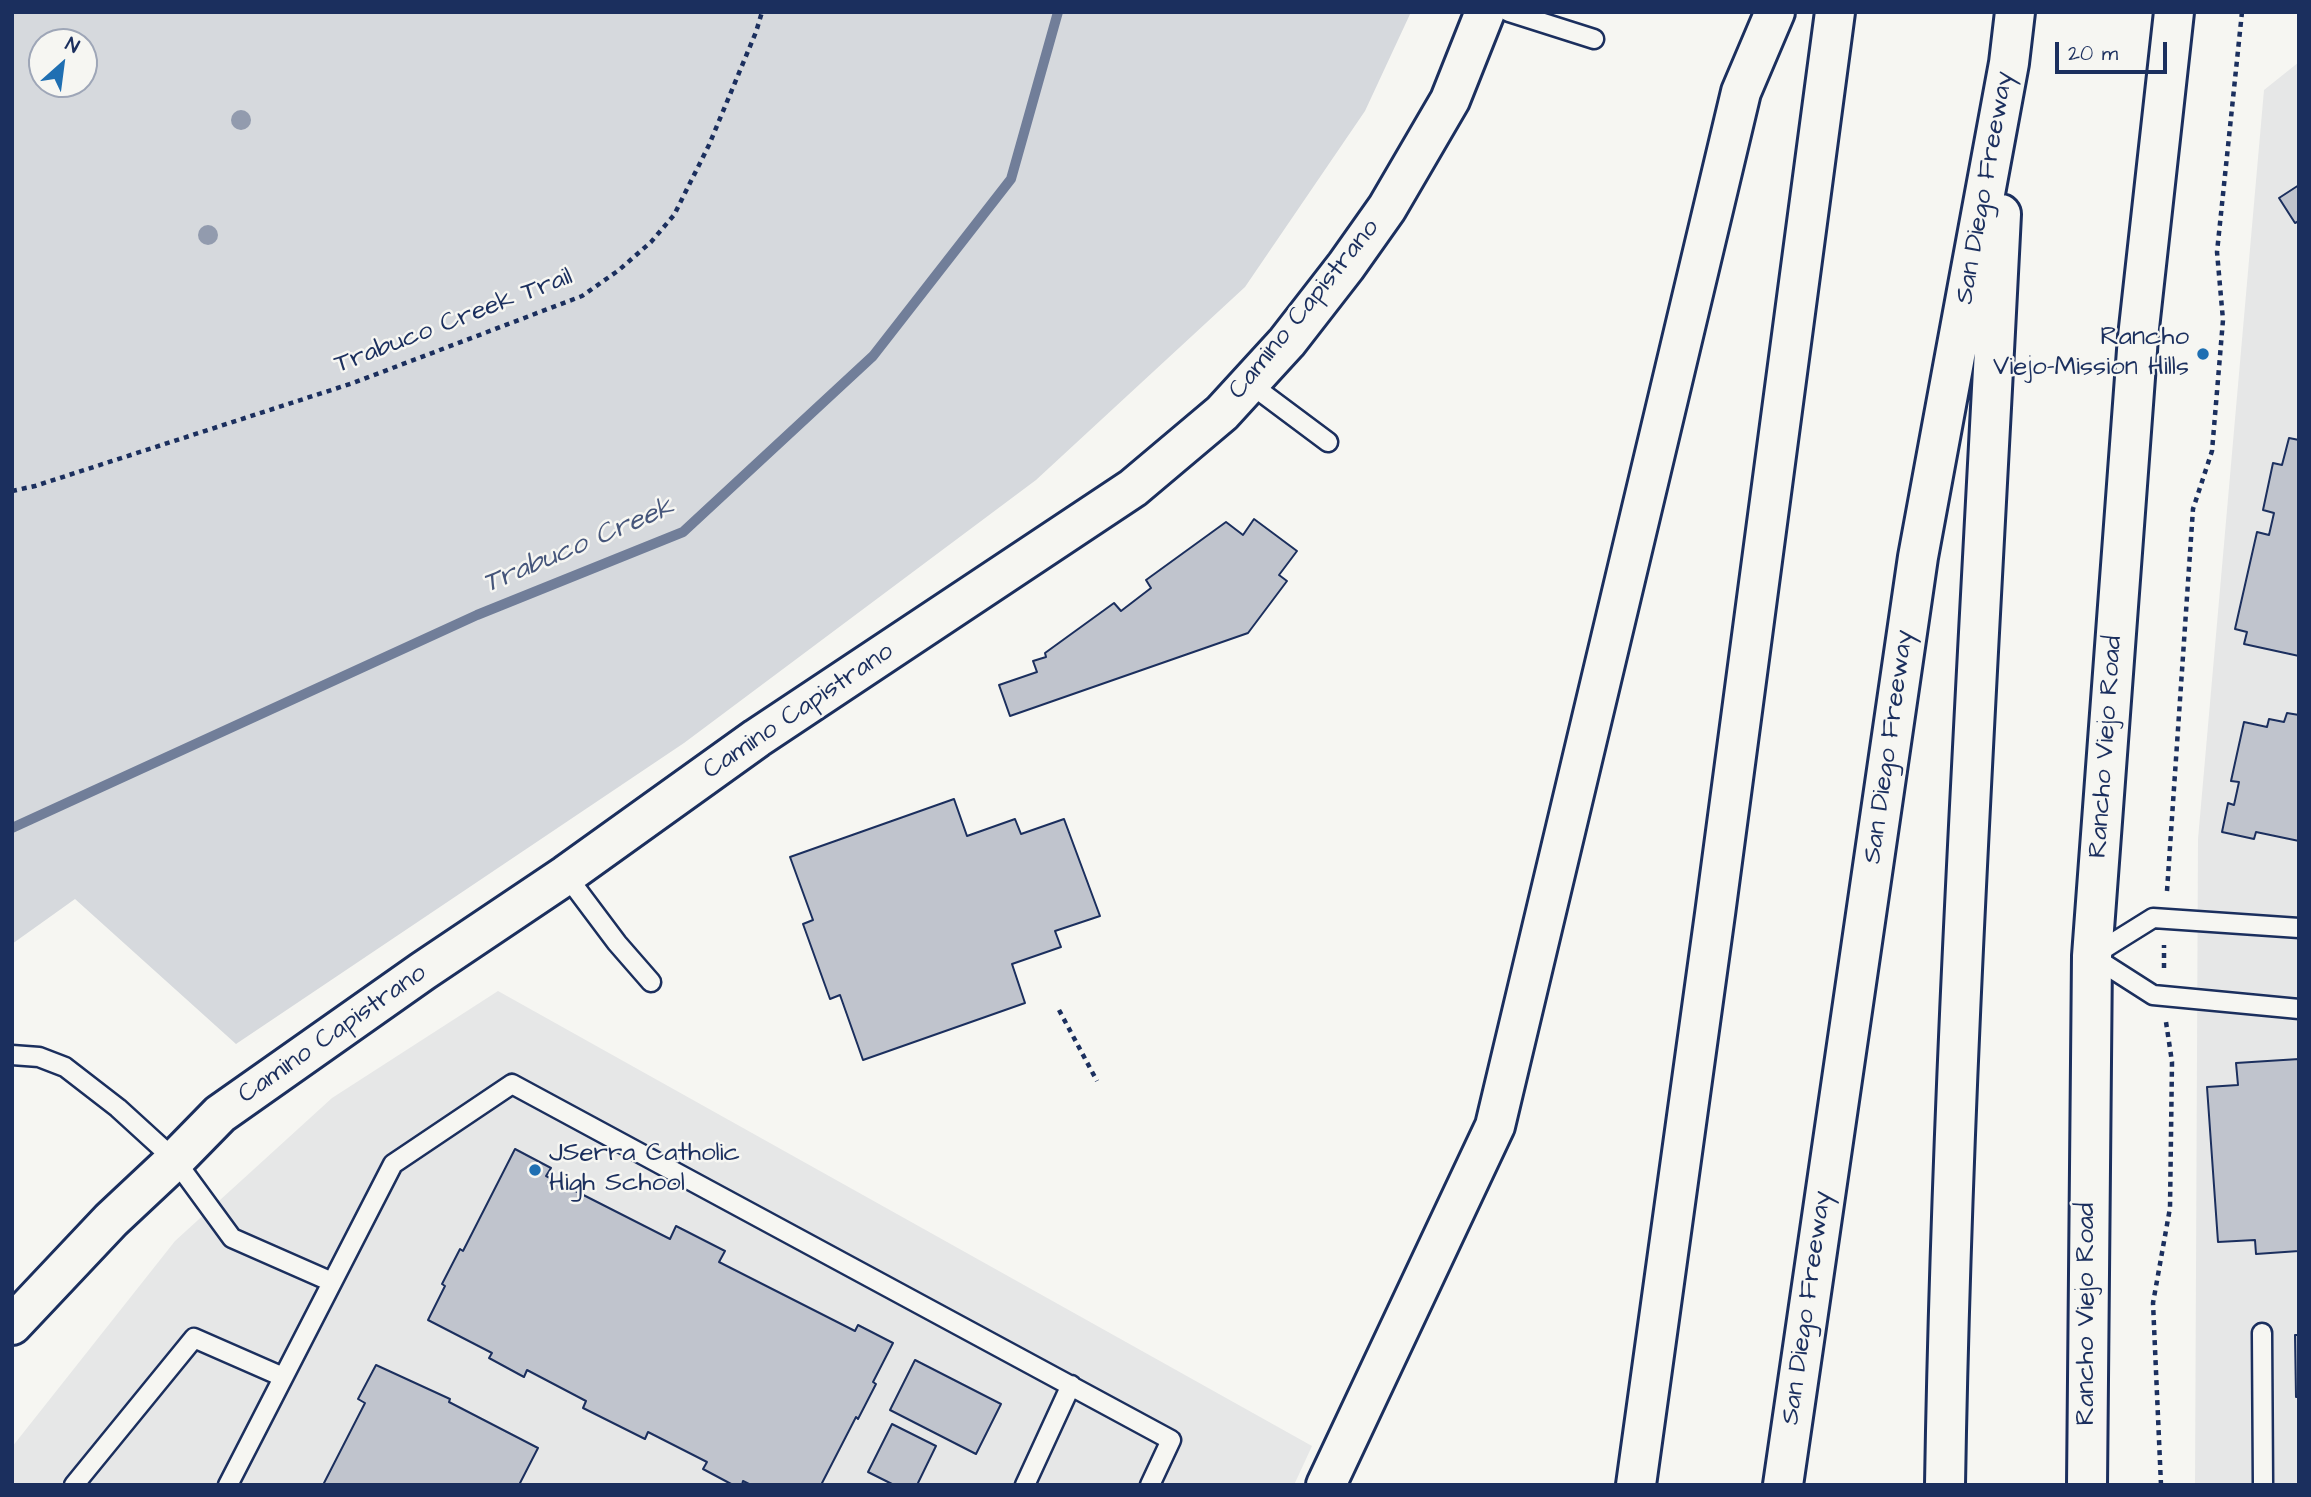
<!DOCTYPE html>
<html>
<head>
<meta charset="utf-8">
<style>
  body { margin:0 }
  #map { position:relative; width:2311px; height:1497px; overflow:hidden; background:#f6f6f2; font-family:"Architects Daughter",sans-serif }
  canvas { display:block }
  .frame { position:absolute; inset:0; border:14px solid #1b2f5e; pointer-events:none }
  .north { position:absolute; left:28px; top:28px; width:70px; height:70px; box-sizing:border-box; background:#f6f6f2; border:2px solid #9ea6b7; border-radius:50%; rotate:28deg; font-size:19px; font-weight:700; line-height:28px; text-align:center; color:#1b2f5e }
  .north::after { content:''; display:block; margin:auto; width:24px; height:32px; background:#1f6fb2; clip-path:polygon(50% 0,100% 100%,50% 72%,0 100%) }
  .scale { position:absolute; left:2055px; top:42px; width:112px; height:32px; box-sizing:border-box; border:4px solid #1b2f5e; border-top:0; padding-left:9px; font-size:21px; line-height:24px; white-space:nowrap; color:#1b2f5e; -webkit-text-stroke:5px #f6f6f2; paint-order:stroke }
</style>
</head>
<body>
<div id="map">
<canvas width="2311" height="1497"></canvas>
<div class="frame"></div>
<div class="north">N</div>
<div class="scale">20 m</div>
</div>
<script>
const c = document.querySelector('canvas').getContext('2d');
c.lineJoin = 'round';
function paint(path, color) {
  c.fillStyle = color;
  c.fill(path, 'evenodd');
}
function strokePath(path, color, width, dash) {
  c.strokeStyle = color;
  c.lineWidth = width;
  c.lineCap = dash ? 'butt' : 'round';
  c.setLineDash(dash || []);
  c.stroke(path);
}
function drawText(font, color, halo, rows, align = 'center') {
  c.font = font + ' "Architects Daughter",sans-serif';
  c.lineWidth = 5;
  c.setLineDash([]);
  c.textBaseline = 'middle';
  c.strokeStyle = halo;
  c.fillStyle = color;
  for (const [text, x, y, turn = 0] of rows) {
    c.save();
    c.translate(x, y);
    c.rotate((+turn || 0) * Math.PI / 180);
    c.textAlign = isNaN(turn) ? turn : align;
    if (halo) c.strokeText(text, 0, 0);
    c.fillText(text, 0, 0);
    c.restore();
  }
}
paint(new Path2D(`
  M2299 62V1485H2195L2198 839 2264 90Z
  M498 991 1312 1446 1294 1485H12V1447L175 1241 332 1098Z`), '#e6e7e7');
paint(new Path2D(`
  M12 12H1411L1365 111 1245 287 1036 480 684 743 236 1044 75 899 12 944ZM42 42H84V84H42Z`), '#d6d9dd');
strokePath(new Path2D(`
  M12 828 477 615 683 532 873 356 1011 179 1058 12`), '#717e99', 10);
const building = new Path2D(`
  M2299 185V221L2295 223 2279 198Z
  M2289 438 2299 440V656L2244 644 2247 632 2235 629 2257 532 2269 535 2274 513 2263 510 2273 463 2282 465Z
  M1254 519 1297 551 1279 575 1287 581 1248 633 1010 716 999 685 1037 672 1033 661 1046 657 1045 653 1114 603 1121 611 1151 588 1146 580 1226 522 1243 535Z
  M2287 713 2299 715V841L2256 832 2254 839 2222 832 2228 803 2234 805 2239 782 2231 781 2244 722 2267 727 2269 719 2284 722Z
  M954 799 967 836 1015 819 1021 834 1064 819 1100 916 1055 931 1061 947 1012 964 1025 1003 863 1060 840 995 830 999 803 924 813 920 790 857Z
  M2299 1059V1251L2256 1254 2255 1240 2218 1242 2207 1087 2238 1085 2236 1063Z
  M515 1149 551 1168 546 1176 670 1239 676 1226 725 1251 719 1262 855 1331 858 1325 893 1343 873 1382 876 1384 858 1419 856 1417 821 1485H751L743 1481 742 1485H733L703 1469 707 1462 648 1432 645 1439 583 1408 586 1401 527 1370 524 1377 489 1358 492 1353 428 1320 445 1286 442 1284 460 1249 463 1251Z
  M2295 1335H2299V1397H2296Z
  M915 1360 1001 1404 976 1454 890 1410Z
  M376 1365 450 1399 449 1402 538 1448 519 1485H323L365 1403 358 1399Z
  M892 1424 936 1446 917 1485H894L868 1472Z`);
paint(building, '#c0c4cd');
strokePath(building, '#1b2f5e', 2);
const lane = new Path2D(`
  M1509 12 1594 39
  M1249 383 1328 442
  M566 875 617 943 651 982
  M2299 928 2153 918 2092 956 2153 995 2299 1009
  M12 1055 39 1057 65 1067 118 1108 175 1160 232 1238 332 1282
  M2262 1333 2263 1485
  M74 1485 194 1338 283 1377
  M228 1485 393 1164 512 1084 1171 1440 1150 1485
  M1025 1485 1071 1385`);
const secondary = new Path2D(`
  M12 1325 111 1220 175 1160 220 1114 423 971 566 875 757 738 1133 488 1222 413 1287 342 1346 266 1387 208 1450 100 1485 12
  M2087 1485 2092 956 2138 337 2174 12`);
const highway = new Path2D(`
  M1326 1485 1495 1126 1741 92 1775 12
  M1636 1485 1715 914 1835 12
  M1783 1485 1918 557 2009 63 2015 12
  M1945 1485C1952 1061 1980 638 2001 214`);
strokePath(lane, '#1b2f5e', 23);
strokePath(secondary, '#1b2f5e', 44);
strokePath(highway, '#1b2f5e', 44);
strokePath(new Path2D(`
  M12 491 35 486 353 383 582 296 619 270 651 242 674 215 709 145 756 32 762 12
  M2167 891 2193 509 2212 451 2223 320 2217 252 2242 12
  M2164 968V945
  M1059 1010 1097 1081
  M618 1485V1484
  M2161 1485 2153 1303 2170 1208 2172 1062 2166 1022`), '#1b2f5e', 4.5, [5, 5]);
strokePath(lane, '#f6f6f2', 18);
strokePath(secondary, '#f6f6f2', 38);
strokePath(highway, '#f6f6f2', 38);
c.fillStyle = '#929bae';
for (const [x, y] of [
  [241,120],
  [208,235]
]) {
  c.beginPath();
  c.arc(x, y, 10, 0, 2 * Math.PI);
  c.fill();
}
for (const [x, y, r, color] of [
  [2203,354,7,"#1f6fb2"],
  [535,1170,7,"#1f6fb2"]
]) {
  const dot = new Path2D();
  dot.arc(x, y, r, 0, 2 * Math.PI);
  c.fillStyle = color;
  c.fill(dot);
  strokePath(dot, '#f6f6f2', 2.5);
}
drawText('26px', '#1b2f5e', '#f6f6f2', [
  ["San Diego Freeway",1986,188,-80],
  ["Camino Capistrano",1305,310,-51],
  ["Trabuco Creek Trail",454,322,-21],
  ["Camino Capistrano",799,712,-34],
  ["San Diego Freeway",1890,747,-82],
  ["Rancho Viejo Road",2107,747,-86],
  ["Camino Capistrano",333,1035,-35],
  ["San Diego Freeway",1808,1308,-82],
  ["Rancho Viejo Road",2088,1314,-90]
]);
drawText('26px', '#1b2f5e', '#f6f6f2', [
  ["Rancho",2189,339],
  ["Viejo-Mission Hills",2189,369],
  ["JSerra Catholic",549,1155,"left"],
  ["High School",549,1185,"left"]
], 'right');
drawText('italic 28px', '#46567b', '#f6f6f2', [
  ["Trabuco Creek",579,547,-23]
]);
</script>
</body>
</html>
